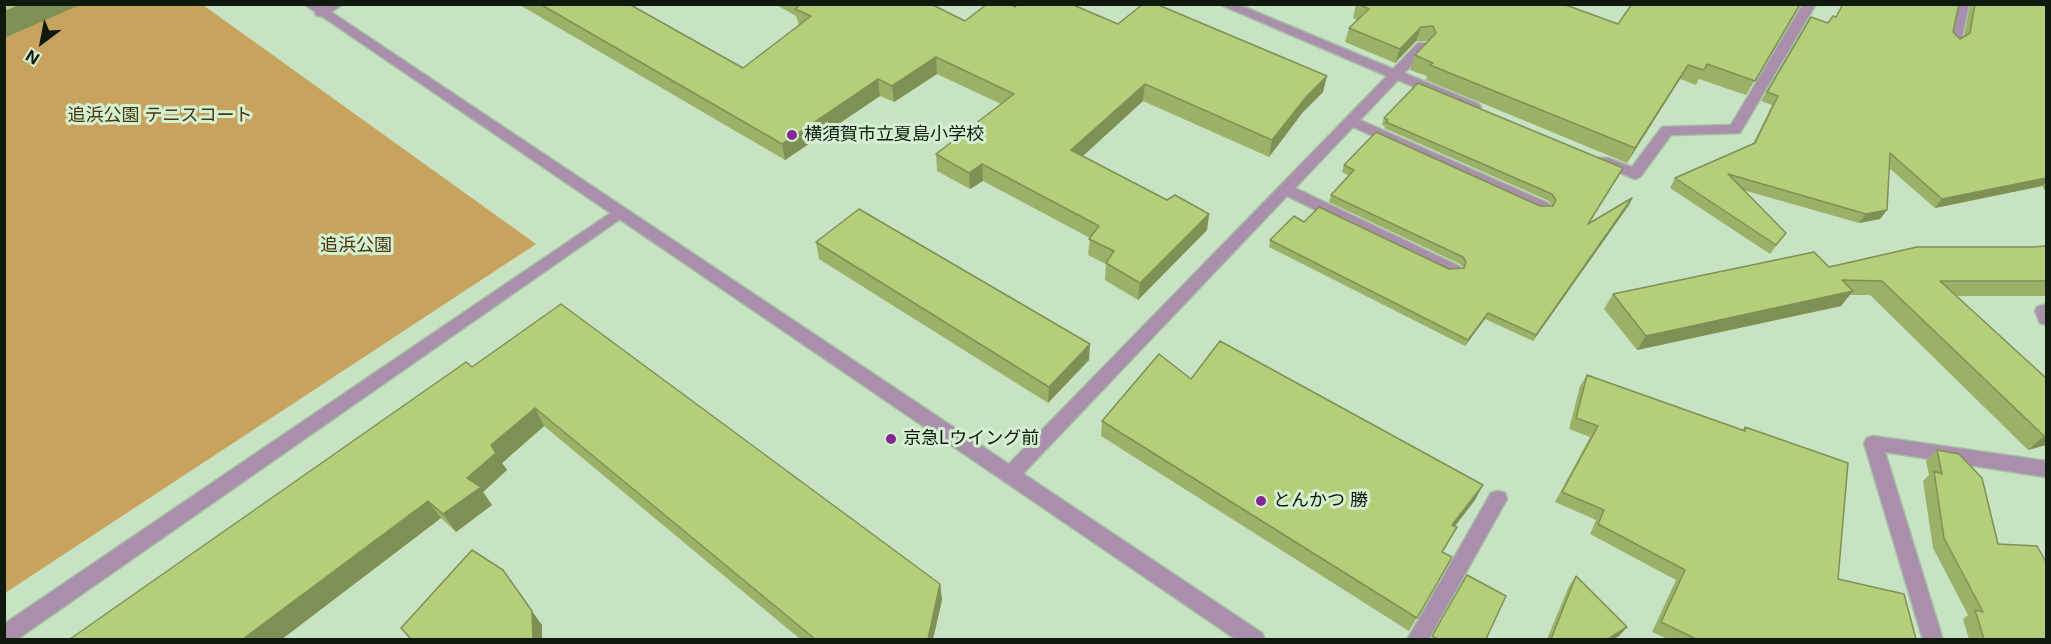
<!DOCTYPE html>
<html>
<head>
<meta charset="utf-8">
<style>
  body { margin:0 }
  #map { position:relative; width:2051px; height:644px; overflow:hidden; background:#c7e3c4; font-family:Inter,sans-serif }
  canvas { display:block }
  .frame { position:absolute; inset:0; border:6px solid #0f190e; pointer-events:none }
  .north { position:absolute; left:12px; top:12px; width:60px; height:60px; -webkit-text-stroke:4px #d4f0d1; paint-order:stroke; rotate:212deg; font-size:16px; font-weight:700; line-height:24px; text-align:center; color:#0f190e }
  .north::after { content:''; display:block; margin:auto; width:21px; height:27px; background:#0f190e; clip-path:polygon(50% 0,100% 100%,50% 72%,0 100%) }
</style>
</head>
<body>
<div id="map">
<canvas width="2051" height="644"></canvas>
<div class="frame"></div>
<div class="north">N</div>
</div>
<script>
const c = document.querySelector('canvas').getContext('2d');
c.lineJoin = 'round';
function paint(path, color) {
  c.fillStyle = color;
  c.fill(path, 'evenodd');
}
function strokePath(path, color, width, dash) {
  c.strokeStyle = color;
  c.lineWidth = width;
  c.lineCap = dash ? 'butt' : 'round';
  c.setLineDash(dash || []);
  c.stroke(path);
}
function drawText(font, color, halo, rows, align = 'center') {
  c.font = font + ' Inter,"Noto Sans JP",sans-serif';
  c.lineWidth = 6;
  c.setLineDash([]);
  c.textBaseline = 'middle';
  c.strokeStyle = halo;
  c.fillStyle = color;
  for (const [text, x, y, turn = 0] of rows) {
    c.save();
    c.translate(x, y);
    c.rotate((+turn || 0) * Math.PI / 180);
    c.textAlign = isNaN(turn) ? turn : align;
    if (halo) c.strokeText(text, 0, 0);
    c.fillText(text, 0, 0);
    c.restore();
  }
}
paint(new Path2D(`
  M5 5H203L536 244 5 593Z`), '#c8a35d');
const minor = new Path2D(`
  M327 4H343L325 16H317L315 13Z
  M1219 4H1237L1393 69 1418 43H1428L1430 46 1428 49 1404 73 1479 104 1481 107 1479 110H1469L1398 80 1360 120 1548 203 1551 207 1543 212 1538 211 1353 127 1295 188 1459 266 1461 270 1459 274H1447L1287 196 1017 480 1010 483 1003 480 1001 475 1003 470 1387 76Z
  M1803 4H1816L1740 133 1671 135 1640 177 1635 179 1598 164 1596 161 1598 158H1608L1632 167 1662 127 1731 125Z
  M1957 4H1969L1961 42 1955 46 1949 42Z
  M618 208 623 209 626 213 623 217 16 640H4V624Z
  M2043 305H2046V325L2040 323 2035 311 2037 307Z
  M1873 436 2046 461V477L1885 452 1943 640H1923L1864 443 1867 438Z
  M1498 491 1505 493 1507 499 1428 640H1407L1491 493Z`);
const tertiary = new Path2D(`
  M304 4H319L1262 633 1265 640H1237Z`);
strokePath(minor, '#a6bfa3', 3);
strokePath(tertiary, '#a6bfa3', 3);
paint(minor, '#a98fac');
paint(tertiary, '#a98fac');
paint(new Path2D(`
  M518 4H629L743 68 799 25 796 16 775 4H931L965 21 1015 7 1118 24 1323 92 1303 112 1269 157 1143 101 1082 156 1167 200 1209 214 1207 230 1138 300 1105 280 1106 264 1088 255 1090 238 983 181 970 189 937 171 936 154 1001 104 937 74 894 102 880 96 785 160Z
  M1356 4H1563L1618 24 1799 6 1746 95 1699 79 1696 85 1680 79 1627 163 1426 80 1427 76 1410 70 1415 55 1428 41H1416L1395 63 1345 42 1349 28 1357 20 1353 18Z
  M1970 4H2046V192L2042 186 1935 208 1889 168 1887 210 1880 219 1859 223 1743 190 1786 233 1770 254 1670 188 1675 178 1753 144 1772 105 1761 101 1811 17 1828 23 1953 32 1960 39 1964 37Z
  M1384 118 1623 168 1589 223 1632 198 1629 205 1533 341 1485 319 1465 346 1269 247 1270 240 1304 222 1449 269 1463 268 1460 264 1329 202 1331 195 1349 176 1342 172 1344 165 1540 206H1552L1549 201 1384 128 1385 126 1382 125Z
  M816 242 1089 360 1048 403 819 259Z
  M2046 246V296H1956L2046 378V445L2028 450 1870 295H1849L1841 306 1637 350 1604 309 1613 294 1829 267Z
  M472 367 940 584 942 600 933 639H800L544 426 502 463 507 470 483 492 492 505 456 532 441 518 282 639Z
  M1587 375 1742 430 1745 427 1838 579 1916 639H1668L1652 632 1676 580 1590 534 1596 520 1555 502 1590 437 1569 429 1580 386Z
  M1191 379 1475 500 1455 526 1457 527 1442 552 1452 557 1409 631 1101 436 1102 421Z
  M1937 450 1998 544 2046 639H1969L1963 619 1968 615 1933 548 1923 481 1929 475 1926 461Z
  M1576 576 1627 627 1619 636 1614 639H1547L1569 586Z`), '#9cb168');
paint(new Path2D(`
  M23 4H82L4 38V12Z
  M1421 27 1416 41 1395 63 1400 49Z
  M936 57 937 74 894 102 892 86Z
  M1688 65 1680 79 1627 163 1635 148Z
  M1327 76 1323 92 1303 112 1269 157 1272 140 1307 96Z
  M878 79 880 96 785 160 782 144Z
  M1145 84 1143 101 1071 167V150Z
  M982 164 983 181 970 189 969 173Z
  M2046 178V182L2042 186 1935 208 1942 199Z
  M1632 198 1629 205 1533 341 1536 335Z
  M1887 210 1880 219 1859 223 1866 214Z
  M1209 214 1207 230 1138 300 1140 283Z
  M1853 291 1841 306 1637 350 1646 336Z
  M1488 313 1485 319 1465 346 1468 340Z
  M1090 344 1089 360 1048 403 1049 387Z
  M535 408 544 426 502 463 507 470 483 492 492 505 456 532 443 514 491 445Z
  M2044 436H2046V445L2028 450Z
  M1483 485 1475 500 1445 539 1452 525Z
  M428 501 441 518 282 639H243Z
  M940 584 942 600 933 639H928Z
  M532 611 542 625V639H533Z
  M1627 627 1619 636 1614 639H1608Z`), '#7f9055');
const building = new Path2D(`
  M4 4H23L4 12Z
  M540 4H629L743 68 811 16 795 9 801 4H931L965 21 987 4H1010L1015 7 1018 4H1071L1118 24 1143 4H1156L1327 76 1307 96 1272 140 1145 84 1071 150 1167 200 1175 195 1209 214 1140 283 1106 263 1114 251 1089 239 1099 226 982 164 969 173 936 154 1014 94 936 57 892 86 878 79 782 144Z
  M1358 4H1563L1618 24 1632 4H1794L1799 6 1755 81 1707 64 1704 70 1688 65 1635 148 1430 65 1433 63 1415 55 1436 33 1433 26 1421 27 1400 49 1349 28 1369 9Z
  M1843 4H1959L1953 32 1960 39 1970 33 1975 4H2046V178L1942 199 1890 153 1887 210 1866 214 1728 174 1786 233 1776 245 1675 178 1755 143 1778 96 1767 92 1811 17 1828 23 1833 16 1836 17Z
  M1418 83 1623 168 1588 224 1632 198 1536 335 1488 313 1468 340 1270 240 1294 216 1304 222 1319 207 1449 269 1464 268 1466 262 1463 257 1331 195 1354 170 1344 165 1376 132 1540 206H1553L1556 200 1552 194 1386 122 1388 120 1384 118Z
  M859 209 1090 344 1049 387 816 242Z
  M2046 246V281H1940L2046 378V436H2044L1882 281 1842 280 1853 291 1646 336 1613 294 1814 252 1829 267 1917 247H2033Z
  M561 304 940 584 928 639H815L535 408 491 445 496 453 467 478 481 487 443 514 428 501 243 639H70L466 362 472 367Z
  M1220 341 1483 485 1452 525 1457 527 1442 552 1452 557 1417 618 1102 421 1159 354 1191 379Z
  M1587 375 1745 431V427L1848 463 1838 579 1904 594 1916 639H1696L1661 622 1685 570 1598 524 1604 510 1562 492 1598 426 1576 418Z
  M1937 450 1959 454 1982 478 1998 544 2037 546 2046 562V639H1984L1975 610 1983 612 1944 538 1934 471 1942 474Z
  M472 550 503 570 532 611 533 639H411L401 628Z
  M1467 575 1506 596 1486 639H1438L1432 636Z
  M1576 576 1627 627 1608 639H1551Z`);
paint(building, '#b5ce79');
strokePath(building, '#7f9055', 1.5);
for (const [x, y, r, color] of [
  [792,135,6,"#852792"],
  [891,439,6,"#852792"],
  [1261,501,6,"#852792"]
]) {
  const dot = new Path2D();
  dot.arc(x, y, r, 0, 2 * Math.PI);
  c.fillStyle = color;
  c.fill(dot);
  strokePath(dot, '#d4f0d1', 2);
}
drawText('18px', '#483611', '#d4f0d1', [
  ["追浜公園 テニスコート",160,116],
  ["追浜公園",356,246]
]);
drawText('18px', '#0f190e', '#d4f0d1', [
  ["横須賀市立夏島小学校",804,135],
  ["京急Lウイング前",903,439],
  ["とんかつ 勝",1273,501]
], 'left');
</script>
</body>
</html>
